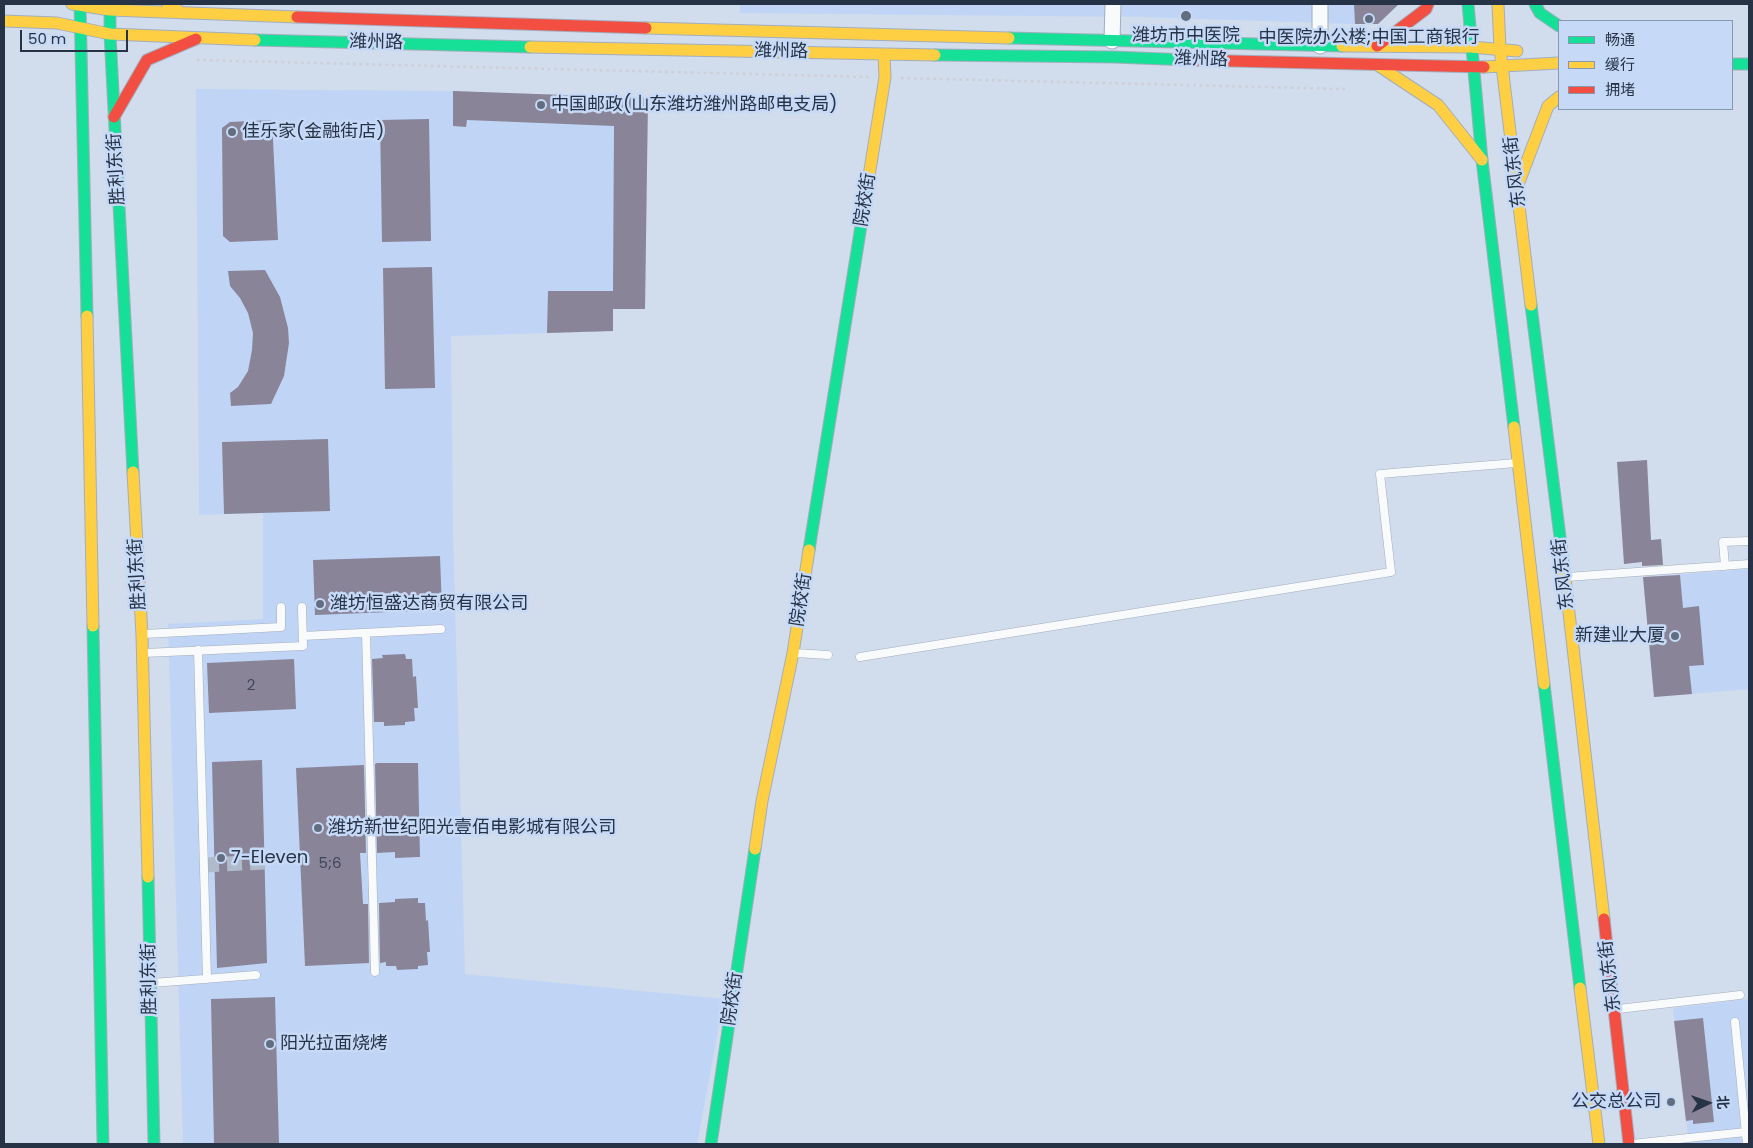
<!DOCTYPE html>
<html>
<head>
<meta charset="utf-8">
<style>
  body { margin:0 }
  #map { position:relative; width:1753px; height:1148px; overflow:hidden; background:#d1dcec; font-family:Poppins,"Noto Sans SC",sans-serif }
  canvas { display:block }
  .frame { position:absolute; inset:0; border:5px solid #263346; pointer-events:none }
  .legend { position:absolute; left:1558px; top:20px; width:175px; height:90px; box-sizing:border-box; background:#c6daf7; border:1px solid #8697b0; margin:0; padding:6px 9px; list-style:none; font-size:15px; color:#263346 }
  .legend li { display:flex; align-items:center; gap:10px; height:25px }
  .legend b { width:25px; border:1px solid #8697b0 }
  .north { position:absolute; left:1683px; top:1078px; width:50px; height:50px; -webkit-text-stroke:4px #c6daf7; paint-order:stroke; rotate:87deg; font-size:14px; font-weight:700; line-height:20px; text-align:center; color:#263346 }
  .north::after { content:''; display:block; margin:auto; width:18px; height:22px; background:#263346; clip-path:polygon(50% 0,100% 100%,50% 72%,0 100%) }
  .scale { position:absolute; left:20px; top:30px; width:108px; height:22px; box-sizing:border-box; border:2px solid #263346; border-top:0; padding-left:6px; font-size:15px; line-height:18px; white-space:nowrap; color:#263346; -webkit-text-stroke:4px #c6daf7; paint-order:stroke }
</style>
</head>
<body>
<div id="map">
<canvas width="1753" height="1148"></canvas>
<div class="frame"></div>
<ul class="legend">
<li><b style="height:6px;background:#16e098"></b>畅通</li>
<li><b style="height:6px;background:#ffcf43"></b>缓行</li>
<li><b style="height:6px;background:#f24e42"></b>拥堵</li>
</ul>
<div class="north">北</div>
<div class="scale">50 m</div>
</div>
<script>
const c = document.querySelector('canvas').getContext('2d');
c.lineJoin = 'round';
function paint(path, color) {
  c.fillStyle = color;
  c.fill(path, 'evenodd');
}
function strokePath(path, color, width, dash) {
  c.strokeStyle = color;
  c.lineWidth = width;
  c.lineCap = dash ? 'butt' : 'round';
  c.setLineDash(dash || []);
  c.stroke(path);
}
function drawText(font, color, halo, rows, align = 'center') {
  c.font = font + ' Poppins,"Noto Sans SC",sans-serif';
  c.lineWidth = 5;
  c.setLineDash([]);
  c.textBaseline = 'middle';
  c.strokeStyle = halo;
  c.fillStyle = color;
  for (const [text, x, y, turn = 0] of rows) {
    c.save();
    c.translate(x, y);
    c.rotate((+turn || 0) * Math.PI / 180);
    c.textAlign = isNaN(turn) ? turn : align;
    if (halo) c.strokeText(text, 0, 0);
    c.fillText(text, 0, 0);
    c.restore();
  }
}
paint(new Path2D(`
  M740 4H1399L1378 24H1355L1143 17 740 13Z
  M196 89 453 91 648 98 645 309H613V331L451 336 453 530 465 974 724 999 697 1144H183L168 624 263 619V513L199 515Z
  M1749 569V689L1654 697 1643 577Z
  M1749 999V1144H1689L1673 1008Z`), '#c0d5f5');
paint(new Path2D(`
  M1354 4H1399L1378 24H1355Z
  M453 91 648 98 645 309H613V331L547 333 548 291H613L614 126 467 120 466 127 453 126Z
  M429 119 431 241 382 242 380 120Z
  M272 120 278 240 230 242 223 236 222 128 230 122Z
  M432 267 435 388 385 389 383 268Z
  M265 270 280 297 288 328 289 343 284 376 271 404 231 406 230 393 238 387 248 371 252 350 253 333 248 313 240 298 230 286 228 271Z
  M328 439 330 511 224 514 222 442Z
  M1647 460 1651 540 1661 539 1663 565 1642 566V562L1624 564 1617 462Z
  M440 556 442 610 315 615 313 560Z
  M1680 575 1683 608 1699 606 1704 665 1689 666 1692 694 1654 697 1643 577Z
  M405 654 406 659H412L413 677 416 676 418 708H414L415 721 405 722V725L384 726V722H374L372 659 383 658 382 655Z
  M294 659 296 709 209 713 207 663Z
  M262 760 267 963 217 968 212 762Z
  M377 763H418L420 857 395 858V852L377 853 375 764Z
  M364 765 366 853H360L363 904H368L369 963 305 966 296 768Z
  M418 898V903H425L426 921 428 920 430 952H427L428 965 418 966V969L397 970 396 966H386V962L380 963 379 903 395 902V899Z
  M275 997 279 1144H214L211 999Z
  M1703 1018 1714 1122 1693 1124V1120L1686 1121 1674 1021Z`), '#898498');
strokePath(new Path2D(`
  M204 865 265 862`), '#afbacb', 15, [15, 8]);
const lane = new Path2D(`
  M1725 566 1723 542 1749 541
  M1567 577 1749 564
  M366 633 375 972
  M144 634 281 627V607
  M303 636 441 629
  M198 650 207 979
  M144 653 303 646 302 607
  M795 653 828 655
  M860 657 1391 572 1380 474 1516 463
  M152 983 256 975
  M1618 1009 1740 995
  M1735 1022 1747 1144
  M1631 1144 1746 1132`);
const street = new Path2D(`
  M1320 4V46
  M1112 41 1113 4`);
const fast = new Path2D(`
  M80 4 87 316
  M110 4V34L133 472
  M1468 4 1482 160 1514 427
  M1535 4 1540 13 1559 26
  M1009 38 1342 46
  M255 40 530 47
  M935 55 1113 57 1190 60
  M1732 64H1749
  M1531 305 1564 569
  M809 550 869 176
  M93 626 103 1144
  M1544 684 1580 988
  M148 877 154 1144
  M711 1144 755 849`);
const slow = new Path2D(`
  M72 4 110 10 297 17
  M168 4 182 13
  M1498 4 1500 49 1531 305
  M4 21 57 23 110 34 255 40
  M646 28 1009 38
  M1342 46 1471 47 1517 51
  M530 47 935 55
  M1379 66 1438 105 1482 160
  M1484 67 1559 63
  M869 176 885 77 884 55
  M1519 182 1548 106 1559 97
  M87 316 93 626
  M1514 427 1544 684
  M133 472 142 635 148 877
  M1564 569 1604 919
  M755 849 762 801 793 653 809 550
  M1580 988 1599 1144`);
const jam = new Path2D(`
  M297 17 646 28
  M1377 46 1426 9 1428 4
  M1190 60 1484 67
  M114 117 147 60 196 39
  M1604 919 1629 1144`);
strokePath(lane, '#a3adbd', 9);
strokePath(street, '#a3adbd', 17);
strokePath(fast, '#a3adbd', 13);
strokePath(slow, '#a3adbd', 13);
strokePath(jam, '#a3adbd', 13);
strokePath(new Path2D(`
  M197 60 868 77
  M901 78 1345 89`), '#ccd0d5', 2.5, [2.5, 4]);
strokePath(lane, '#f8fafc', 8);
strokePath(street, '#f8fafc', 15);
strokePath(fast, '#16e098', 11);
strokePath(slow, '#ffcf43', 11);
strokePath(jam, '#f24e42', 11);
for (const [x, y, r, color] of [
  [1186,16,6,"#626e80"],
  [1369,19,5,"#626e80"],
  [541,105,5,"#626e80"],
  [232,132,5,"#626e80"],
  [320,604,5,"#626e80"],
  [1675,636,5,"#626e80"],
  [318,828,5,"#626e80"],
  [221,858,5,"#626e80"],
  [270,1044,5,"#626e80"],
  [1671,1102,5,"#626e80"]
]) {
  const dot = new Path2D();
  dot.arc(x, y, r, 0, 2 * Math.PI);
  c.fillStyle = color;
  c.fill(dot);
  strokePath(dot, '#c6daf7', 2);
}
drawText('15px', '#3f475a', null, [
  ["2",251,686],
  ["5;6",330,864]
]);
drawText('18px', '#263346', '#c6daf7', [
  ["潍坊市中医院",1186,36,"center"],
  ["中医院办公楼;中国工商银行",1369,38,"center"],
  ["中国邮政(山东潍坊潍州路邮电支局)",551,105],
  ["佳乐家(金融街店)",242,132],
  ["潍坊恒盛达商贸有限公司",330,604],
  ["新建业大厦",1665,636,"right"],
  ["潍坊新世纪阳光壹佰电影城有限公司",328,828],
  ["7-Eleven",231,858],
  ["阳光拉面烧烤",280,1044],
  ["公交总公司",1661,1102,"right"]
], 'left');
drawText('18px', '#263346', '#c6daf7', [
  ["潍州路",376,43,1],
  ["潍州路",781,52,1],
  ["潍州路",1201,60,2],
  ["胜利东街",117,169,-93],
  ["东风东街",1516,172,-97],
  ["院校街",866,200,-81],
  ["胜利东街",138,574,-93],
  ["东风东街",1564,574,-97],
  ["院校街",802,600,-81],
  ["东风东街",1611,976,-97],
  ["胜利东街",150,979,-91],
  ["院校街",733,999,-82]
]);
</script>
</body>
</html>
